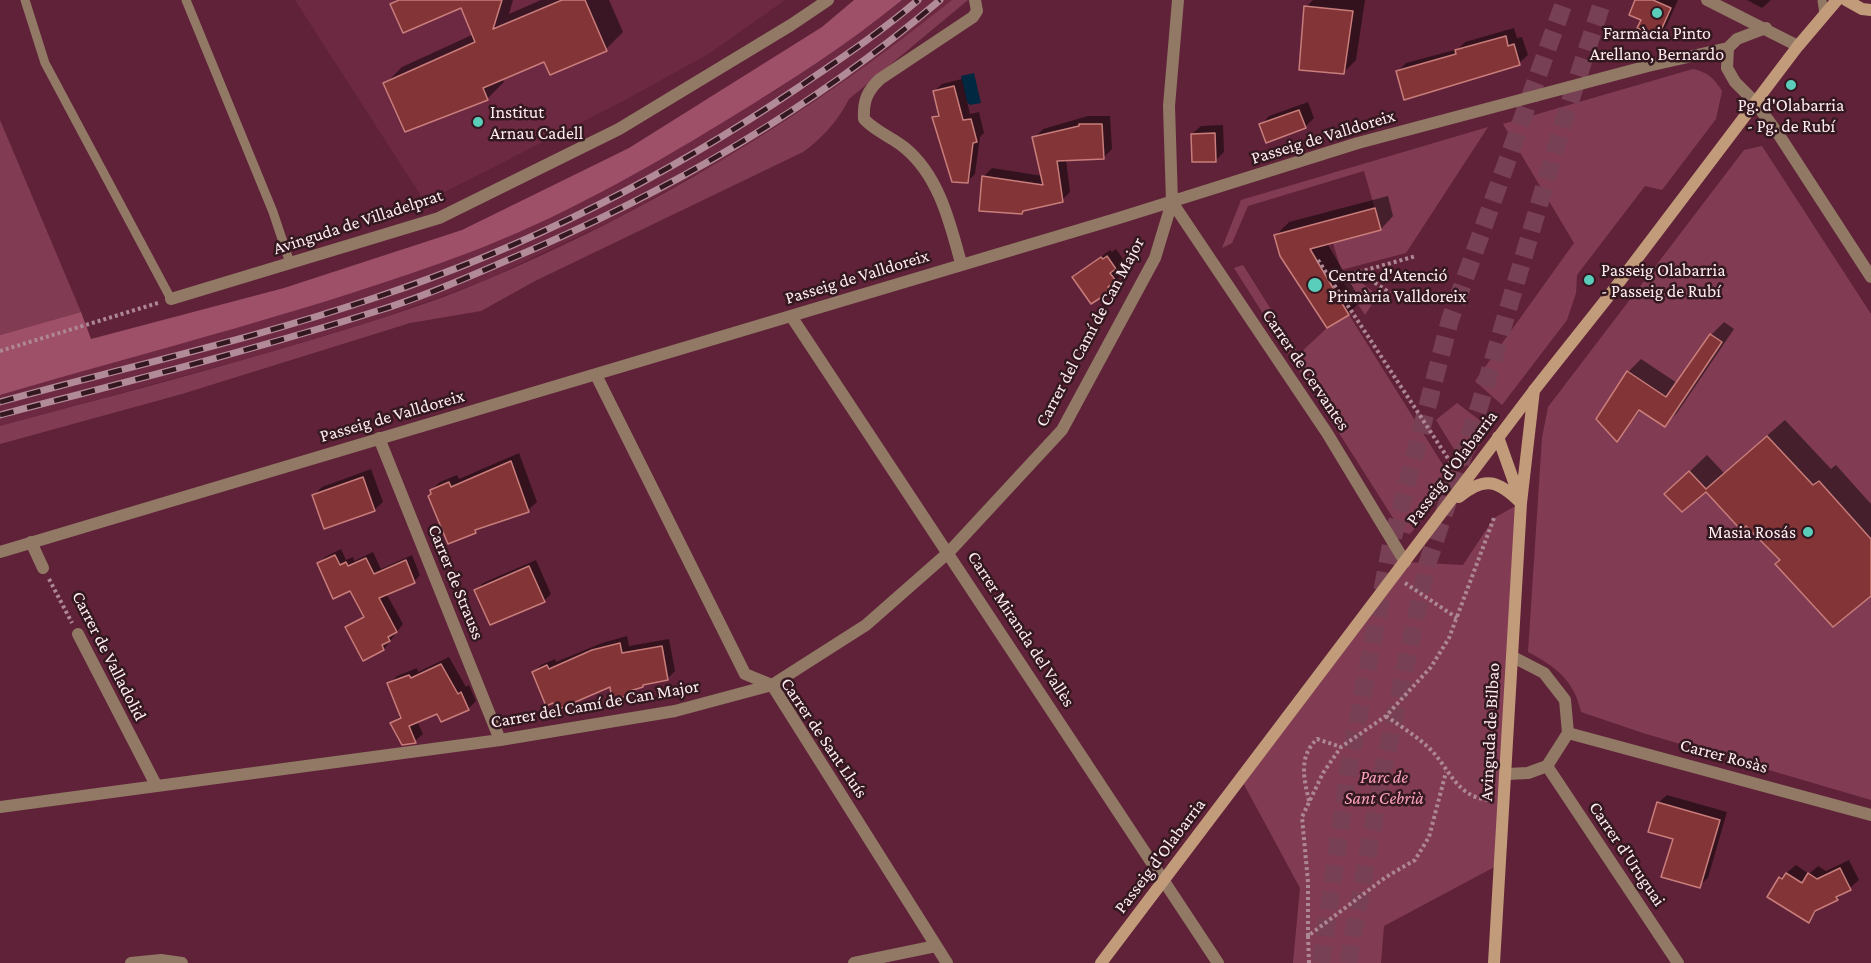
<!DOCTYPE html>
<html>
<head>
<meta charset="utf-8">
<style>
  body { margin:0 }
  canvas { display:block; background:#602238 }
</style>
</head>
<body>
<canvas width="1871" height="963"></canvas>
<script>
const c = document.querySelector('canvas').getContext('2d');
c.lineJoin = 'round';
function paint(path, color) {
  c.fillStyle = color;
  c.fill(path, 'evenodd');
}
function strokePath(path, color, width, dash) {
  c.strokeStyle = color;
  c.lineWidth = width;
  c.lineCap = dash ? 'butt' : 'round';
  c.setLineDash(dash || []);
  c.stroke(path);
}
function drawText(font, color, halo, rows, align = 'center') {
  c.font = font + ' "Crimson Pro",serif';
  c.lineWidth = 5;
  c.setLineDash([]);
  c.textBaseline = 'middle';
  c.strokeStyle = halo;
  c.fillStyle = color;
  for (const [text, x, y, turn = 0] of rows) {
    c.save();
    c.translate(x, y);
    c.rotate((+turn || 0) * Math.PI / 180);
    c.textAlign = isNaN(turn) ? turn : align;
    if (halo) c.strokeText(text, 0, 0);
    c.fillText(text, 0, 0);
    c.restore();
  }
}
paint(new Path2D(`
  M295 0H785L710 53 625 100 425 202Z
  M902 0H952L887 52 807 106 730 156 615 219 481 282 376 320 267 353 0 426V395L368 288 470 252 588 199 775 91 873 23Z`), '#6e2942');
paint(new Path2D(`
  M952 0H968L849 99C839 119 822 139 803 152L535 281 481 311 410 323 182 394 0 444V426C104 398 208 371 311 340 368 323 426 305 481 282 650 211 809 115 952 0Z
  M1693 69C1707 72 1714 78 1722 91L1716 119 1662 190 1645 186 1577 275 1576 293 1567 320 1502 405 1475 381 1574 243 1503 124Z
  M0 120 81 312 0 335Z
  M1488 127 1406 253 1341 270 1333 243 1381 230 1364 171 1248 206 1232 243 1222 248 1241 200Z
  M1762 146 1871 314V800L1643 733 1581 712C1574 680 1556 667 1528 652L1542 438 1548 407 1744 150Z
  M1243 265 1299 354 1327 328 1349 315 1453 481 1410 534 1402 532 1234 268Z
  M1355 278 1378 295 1365 315 1344 283Z
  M1457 403 1486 425 1478 436 1482 441 1465 467 1436 420Z
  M1521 503 1500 864 1384 926 1381 963H1293L1300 888 1241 779 1405 562 1463 565 1494 518Z`), '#813c53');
paint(new Path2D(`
  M854 0H902C847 45 786 84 725 121 643 171 558 219 468 253 316 310 156 349 0 395V335L81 312 91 339 284 288 462 230 629 148 822 27Z`), '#9e5069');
paint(new Path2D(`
  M974 73 981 103 970 105 967 102 961 76Z`), '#002841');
paint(new Path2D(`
  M396 0H513L509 14 541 0H609L623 32 606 49 545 60 502 78 504 82 487 99 385 84 402 67 474 34 462 6 392 4Z
  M1313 0H1365L1356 60 1343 73 1306 7Z
  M1637 0H1678L1666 27 1658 36 1643 20Z
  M1747 0H1771L1762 8Z
  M1514 28 1517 38 1522 37 1528 55 1519 63 1397 72 1406 63 1458 49 1465 42Z
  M962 79 970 114 979 112 984 133 980 137 975 174 967 182 934 118 939 112 934 91 942 84Z
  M1308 102 1314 118 1305 127 1261 125 1269 116Z
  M1088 116H1110L1112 149 1103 158 1066 159 1070 192 1062 200 1026 209 1022 213 983 177 992 168 1043 176 1034 138 1043 129Z
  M1223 125 1224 152 1216 160 1192 134 1201 126Z
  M1388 196 1393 216 1381 229 1327 243 1361 301 1348 314 1276 235 1289 222Z
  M1116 249 1123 259 1118 264 1123 272 1110 290 1074 277 1110 250 1112 252Z
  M1724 322 1734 329 1677 413 1665 425 1641 410 1617 440 1628 372 1641 359 1677 383 1711 335Z
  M1785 420 1831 469 1836 465 1871 504V594L1781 560 1746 524 1706 490 1666 494 1707 455 1724 473Z
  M519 453 537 502 528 510 480 527 475 531 432 493 431 490 440 482 457 475 459 479Z
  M371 469 383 502 374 510 313 496 322 487Z
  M341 549 346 560 353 557 354 561 373 552 381 569 412 555 420 575 414 582 386 593 403 624 384 649 364 659 347 628 365 615 350 590 319 563 325 557Z
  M536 560 551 594 544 601 491 623 476 590 483 583Z
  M627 636 629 646 669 639 675 671 667 679 646 683 630 694 611 685 533 673 541 665 555 659 556 662 602 643Z
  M449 657 466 687 469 685 476 701 468 709 437 712 417 721 423 734 415 741 392 723 401 715 389 684 397 676 417 668 418 672Z
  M1667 795 1727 812 1708 878 1699 886 1658 803Z
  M1849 860 1859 880 1837 899 1820 907 1809 921 1780 878 1796 865 1809 874 1818 866 1826 871Z`), '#0007');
const building = new Path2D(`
  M399 0H502L493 29 562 0H585L607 51 550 75 544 62 483 88 488 100 405 132 383 83 475 42 461 8 403 33 390 4Z
  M1635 0H1653L1671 8 1658 37 1637 28 1641 20 1629 15Z
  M1304 6 1353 11 1344 74 1299 70Z
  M1506 36 1508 46 1514 44 1520 65 1404 100 1396 71 1456 54 1455 50Z
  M954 86 963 120 971 119 977 142 973 143 968 183 952 182 932 117 939 116 933 91Z
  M1299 110 1306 128 1266 143 1259 124Z
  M1079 124H1102L1104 159 1057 161 1063 202 1023 211 1022 214 979 211 982 176 1043 185 1032 137 1079 126Z
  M1215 133 1216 162H1192L1191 134Z
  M1375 208 1381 230 1310 249 1349 315 1327 328 1280 256 1274 235Z
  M1107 256 1116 269 1110 273 1116 281 1108 287 1111 291 1091 304 1072 277 1101 257 1103 259Z
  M1710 334 1722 342 1665 427 1639 410 1617 442 1596 419 1627 371 1666 397Z
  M1767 436 1813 485 1819 481 1871 539V596L1833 627 1775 564 1780 560 1746 526 1741 530 1706 492 1682 512 1664 494 1689 471 1706 489Z
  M511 461 529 512 475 530 476 533 448 544 428 496 431 494 430 490 449 482 451 487Z
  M363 477 375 511 324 529 312 495Z
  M335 555 340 565 346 562 348 566 366 558 374 574 406 560 415 583 379 598 397 632 388 637 390 641 382 645 384 650 363 661 345 627 364 617 350 591 333 599 317 563Z
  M529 566 545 602 490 625 474 590Z
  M620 643 622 653 662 646 668 680 643 685V687L630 691 631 695 612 700 610 687 557 710 553 703 546 706 532 672 547 665 549 669 592 650Z
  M441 664 458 694 461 692 469 710 441 722 437 714 409 726 416 743 402 745 390 723 401 718 387 683 409 675 411 678Z
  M1657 802 1720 820 1700 888 1661 877 1673 839 1648 832Z
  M1840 868 1851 890 1836 897 1838 900 1815 911 1809 923 1767 897 1779 877 1782 879 1786 873 1802 883 1808 873 1817 879Z`);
paint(building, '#823436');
strokePath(building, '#c87d7b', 1.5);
strokePath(new Path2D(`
  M1321 963 1349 766 1391 545 1450 320 1565 0
  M1348 963 1382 776 1427 565 1480 404 1564 120 1603 0`), '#784054', 18, [18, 9]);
strokePath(new Path2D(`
  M1318 260 1331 280 1359 272 1390 293
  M1359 272 1416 256
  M1331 280 1455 469
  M0 351 158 303
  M49 579 72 623
  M1405 583 1457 618
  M1386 716C1400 726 1415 735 1428 747 1449 766 1455 797 1489 800
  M1309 801C1304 779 1298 757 1317 739L1341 747
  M1308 936V882L1302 817 1323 773 1341 747 1386 716 1431 667 1449 638 1494 518
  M1309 963 1308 936 1386 877 1415 860 1429 837 1446 772`), '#ae8794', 4, [3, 3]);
strokePath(new Path2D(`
  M25 0 45 63 171 299
  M186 0 273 212 290 263
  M1822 0 1824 15`), '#917965', 9);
strokePath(new Path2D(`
  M1707 0 1798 46
  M1766 28 1737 39 1728 48 1727 68 1735 82 1755 102 1779 135 1871 277
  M1172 202 1327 433 1405 562
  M961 263C950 223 939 176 905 148 892 137 876 132 864 119 863 101 867 91 880 79L973 17 977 11 975 0
  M171 299 439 218 619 129 791 25 828 0
  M791 316 1218 963
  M596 375 745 674 772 685 947 963
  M379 438 500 740
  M31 542 43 568
  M0 552 1119 218 1358 143 1648 66 1728 48
  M78 634 156 785
  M1568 733 1871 815
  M1547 766 1678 963
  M1507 774 1528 773 1547 766 1568 733 1565 700 1544 673 1513 657
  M0 807 500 740 675 711 772 685 866 625 949 552 1062 430 1155 258 1172 202 1169 106 1178 0
  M131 963 161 960 182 963
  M854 963 936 946`), '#917965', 12);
strokePath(new Path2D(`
  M1846 0 1862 9 1871 10
  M1498 437 1520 499
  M1459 497C1485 475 1499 481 1521 503
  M1101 963 1535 389 1608 297 1798 46 1837 0
  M1494 963 1521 503 1534 390`), '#c29b7b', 12);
const rail = new Path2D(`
  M0 402C126 367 254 339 377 297 527 247 669 175 799 87 840 59 881 32 918 0
  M0 415C126 382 253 350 377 311 420 298 462 280 503 262 659 197 811 110 940 0`);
strokePath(rail, '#b28b98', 7);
strokePath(rail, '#341820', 4.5, [14]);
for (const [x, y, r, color] of [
  [1657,13,6,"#5bcebb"],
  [1791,85,6,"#5bcebb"],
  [478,122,6,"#5bcebb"],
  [1589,280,6,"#5bcebb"],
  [1315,285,8,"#5bcebb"],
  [1808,532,6,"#5bcebb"]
]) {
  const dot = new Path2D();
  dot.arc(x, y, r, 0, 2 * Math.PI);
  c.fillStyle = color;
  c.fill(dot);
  strokePath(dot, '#341820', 2);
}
drawText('18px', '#fdecf0', '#341820', [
  ["Farmàcia Pinto",1657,33,"center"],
  ["Arellano, Bernardo",1657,54,"center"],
  ["Pg. d'Olabarria",1791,105,"center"],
  ["- Pg. de Rubí",1791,126,"center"],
  ["Institut",490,112],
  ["Arnau Cadell",490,133],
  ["Passeig Olabarria",1601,270],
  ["- Passeig de Rubí",1601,291],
  ["Centre d'Atenció",1328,275],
  ["Primària Valldoreix",1328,296],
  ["Masia Rosás",1796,532,"right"]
], 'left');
drawText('18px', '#fdecf0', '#341820', [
  ["Passeig de Valldoreix",1323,137,-17],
  ["Avinguda de Villadelprat",358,222,-18],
  ["Passeig de Valldoreix",857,277,-17],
  ["Carrer del Camí de Can Major",1090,332,-62],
  ["Carrer de Cervantes",1306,370,56],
  ["Passeig de Valldoreix",392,416,-16],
  ["Passeig d'Olabarria",1452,468,-53],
  ["Carrer de Strauss",456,582,68],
  ["Carrer Miranda del Vallès",1021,629,57],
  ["Carrer de Valladolid",109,656,63],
  ["Carrer del Camí de Can Major",595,704,-10],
  ["Avinguda de Bilbao",1490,732,-87],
  ["Carrer de Sant Lluís",824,738,56],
  ["Carrer Rosàs",1724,756,15],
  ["Carrer d'Uruguai",1627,854,56],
  ["Passeig d'Olabarria",1160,856,-53]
]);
drawText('italic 18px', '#faa1bb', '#341820', [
  ["Parc de",1384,777],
  ["Sant Cebrià",1384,798]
]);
</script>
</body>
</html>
